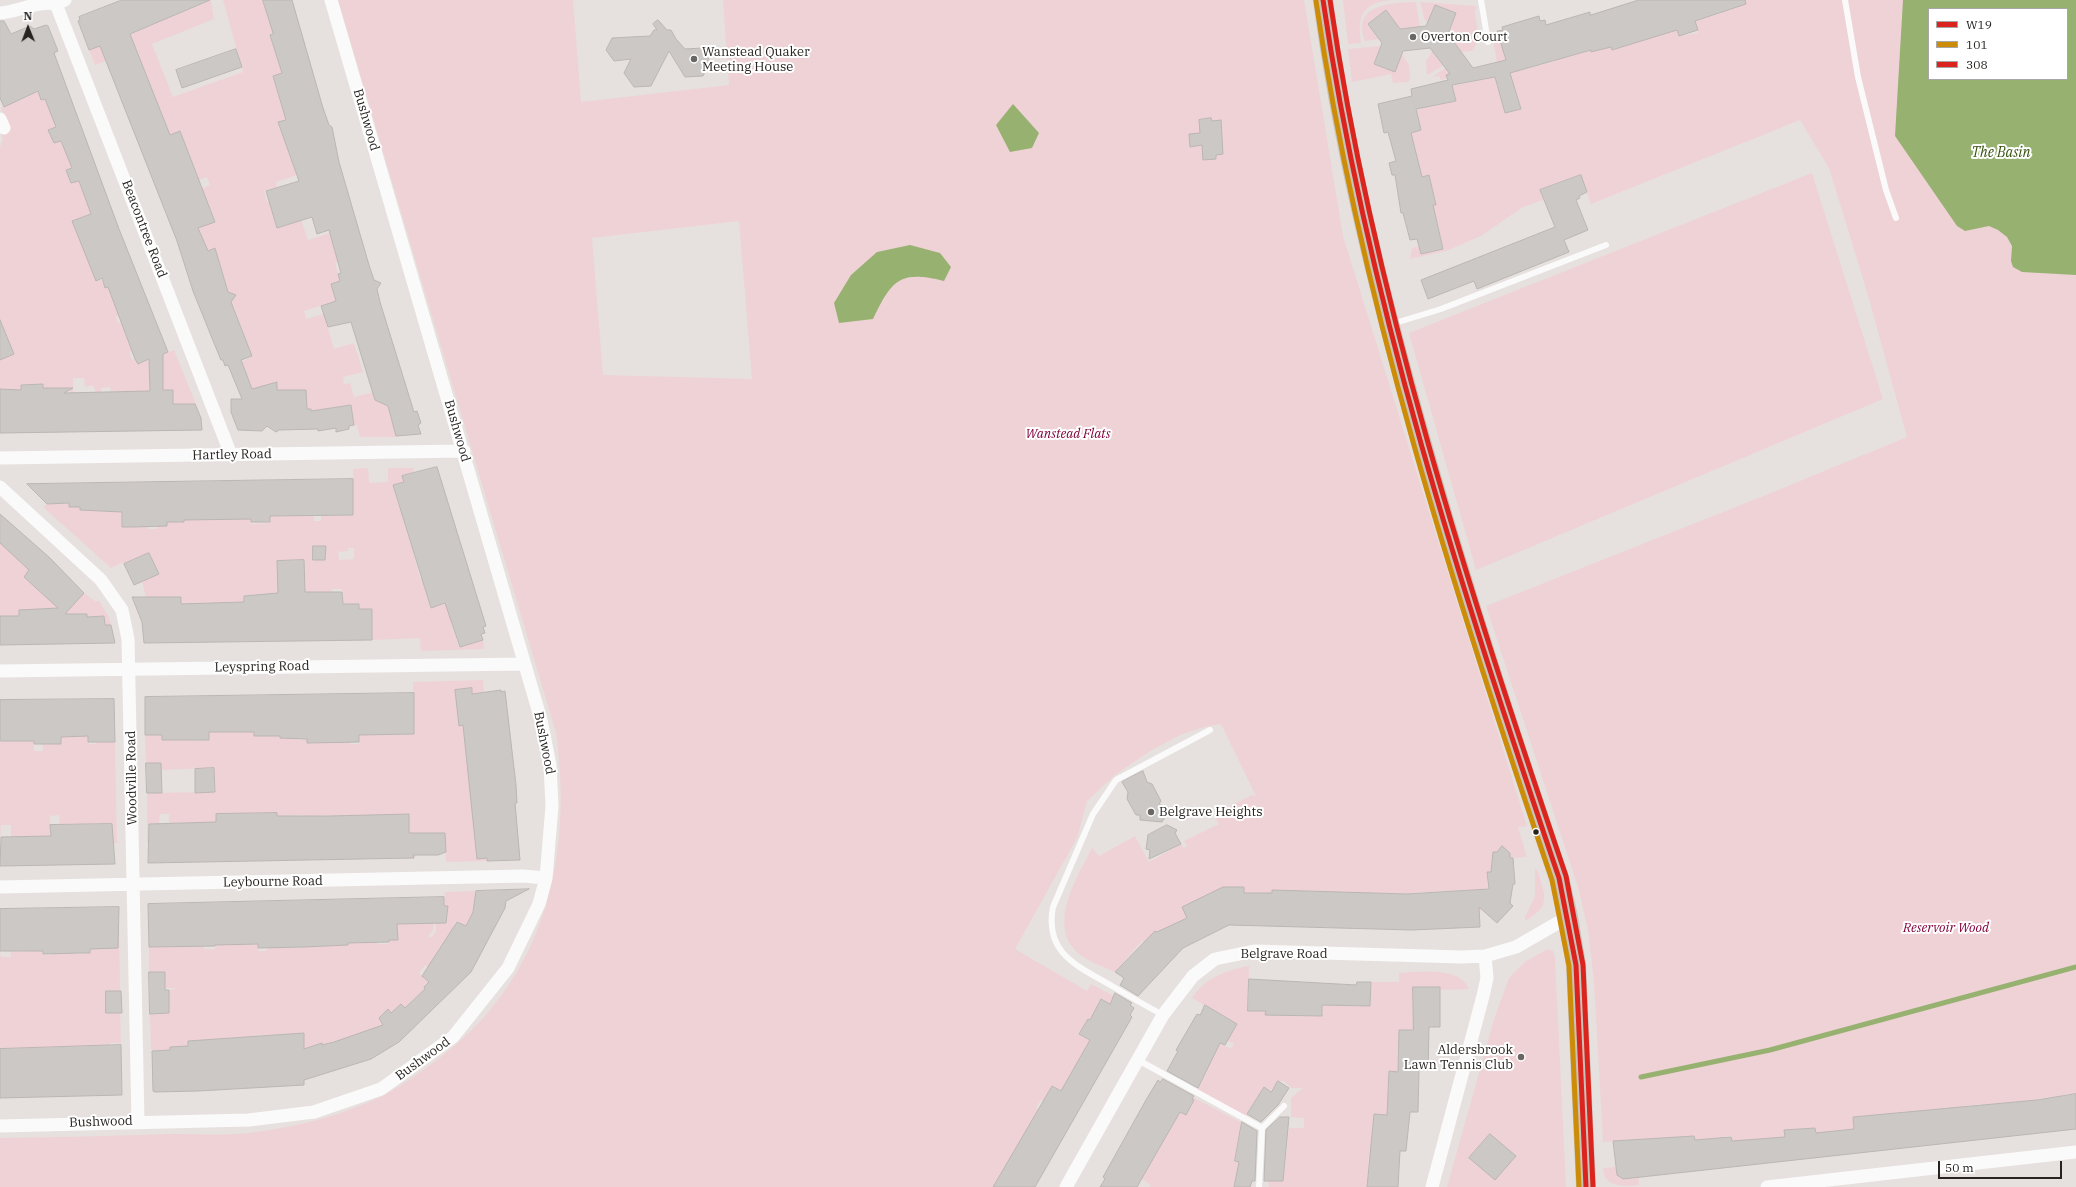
<!DOCTYPE html>
<html>
<head>
<meta charset="utf-8">
<style>
  body { margin:0 }
  #map { position:relative; width:2076px; height:1187px; overflow:hidden; background:#e6e1de; font-family:"IBM Plex Serif",serif }
  canvas { display:block }
  .legend { position:absolute; left:1928px; top:8px; width:140px; height:72px; box-sizing:border-box; background:#fff; border:1px solid #a8a7a6; margin:0; padding:5px 7px; list-style:none; font-size:12px; color:#262321 }
  .legend li { display:flex; align-items:center; gap:8px; height:20px }
  .legend b { width:20px; border:1px solid #a8a7a6 }
  .north { position:absolute; left:8px; top:8px; width:40px; height:40px; -webkit-text-stroke:3px #fff; paint-order:stroke; rotate:359deg; font-size:11px; font-weight:700; line-height:16px; text-align:center; color:#262321 }
  .north::after { content:''; display:block; margin:auto; width:14px; height:18px; background:#262321; clip-path:polygon(50% 0,100% 100%,50% 72%,0 100%) }
  .scale { position:absolute; left:1938px; top:1161px; width:124px; height:18px; box-sizing:border-box; border:2px solid #262321; border-top:0; padding-left:5px; font-size:12px; line-height:14px; white-space:nowrap; color:#262321; -webkit-text-stroke:3px #fff; paint-order:stroke }
</style>
</head>
<body>
<div id="map">
<canvas width="2076" height="1187"></canvas>
<ul class="legend">
<li><b style="height:5px;background:#dc241f"></b>W19</li>
<li><b style="height:5px;background:#cd8c07"></b>101</li>
<li><b style="height:5px;background:#dc241f"></b>308</li>
</ul>
<div class="north">N</div>
<div class="scale">50 m</div>
</div>
<script>
const c = document.querySelector('canvas').getContext('2d');
c.lineJoin = 'round';
function paint(path, color) {
  c.fillStyle = color;
  c.fill(path, 'evenodd');
}
function strokePath(path, color, width, dash) {
  c.strokeStyle = color;
  c.lineWidth = width;
  c.lineCap = dash ? 'butt' : 'round';
  c.setLineDash(dash || []);
  c.stroke(path);
}
function drawText(font, color, halo, rows, align = 'center') {
  c.font = font + ' "IBM Plex Serif",serif';
  c.lineWidth = 4;
  c.setLineDash([]);
  c.textBaseline = 'middle';
  c.strokeStyle = halo;
  c.fillStyle = color;
  for (const [text, x, y, turn = 0] of rows) {
    c.save();
    c.translate(x, y);
    c.rotate((+turn || 0) * Math.PI / 180);
    c.textAlign = isNaN(turn) ? turn : align;
    if (halo) c.strokeText(text, 0, 0);
    c.fillText(text, 0, 0);
    c.restore();
  }
}
paint(new Path2D(`
  M179 0 189 9 211 0 214 19 152 44 173 97 243 72 223 0H263L273 32V34L270 36 276 53 289 74 273 76 286 120 278 123 297 175 276 182 277 187 264 191 267 202 281 198 286 215 274 218 277 228 301 220 308 240 330 233 338 262 335 263 340 281 331 284 336 301 304 311 306 319 324 314 334 349 354 343 363 372 343 377 344 384 350 383 354 397 375 392 373 394 375 400 380 402 386 401 397 437H360L357 425H354L352 409 346 410 345 406 311 411 307 409 306 390H287L277 409V382L267 385V394L254 393 241 362 252 357 233 305 226 307 224 303 234 298 232 294 228 292 215 249 204 252 199 235 201 234 198 228 215 221 208 203 186 212 196 191 210 185 207 177 177 188 197 174 189 155 168 164 187 150 180 131 159 140 138 87 149 82 142 64 128 63 140 59 137 50 95 65 89 50 136 32 132 21 165 19 183 11Z
  M338 0H573L581 102 729 85 723 0H1304L1343 236 1527 826 1518 827 1527 857 1510 858V851H1506L1503 848H1500L1498 852H1493L1491 872 1487 873 1488 887 1482 895 1487 906 1479 912 1475 890 1409 893V898H1405L1404 894 1363 893 1313 923 1314 891 1272 890 1271 922 1264 893H1244L1243 887H1222L1221 900 1165 929 1167 942 1155 931 1144 943 1142 941 1115 972C1104 967 1089 962 1079 954 1046 925 1077 878 1092 848L1099 856 1135 836 1149 862 1181 844 1184 848 1187 846 1184 841 1219 824 1214 815 1252 795 1256 796 1221 724 1204 727 1180 735 1150 751 1115 775 1087 801 1077 838 1015 949 1087 991 1091 984 1114 996 1110 1004 1101 999 1097 1006 1098 1025 1088 1019 1079 1034 1090 1040 1062 1091 1052 1086 1044 1101 1041 1100 1036 1108 1047 1114 1032 1120 996 1187H0V1138C58 1137 115 1136 173 1134 200 1134 229 1136 256 1132 294 1127 331 1118 367 1103 389 1094 411 1079 430 1065 542 986 574 863 556 733ZM739 221 752 379 603 375 592 238Z
  M1343 0H1391C1362 3 1357 16 1361 43L1348 44Z
  M1741 0H2076V1094H2074L2076 1117 2073 1123 2070 1094 2062 1095V1099L2053 1097 2037 1099 2040 1129 1981 1108V1104L1966 1106 1970 1138 1947 1114 1946 1108 1929 1110 1932 1142 1870 1115 1853 1117 1856 1150 1817 1145 1815 1128 1784 1130 1787 1158 1781 1137 1732 1143 1731 1136H1725V1138L1695 1140 1694 1136 1603 1142 1594 982 1588 930 1578 887 1486 606 1761 497 1907 437 1867 292 1829 168 1800 120 1591 204 1580 175 1540 190 1543 200 1523 207 1481 236 1446 251 1410 259 1412 248 1419 246 1421 254 1443 249 1437 221 1419 209 1436 205 1429 175 1418 178 1399 136 1420 130 1416 109 1456 101 1452 86 1495 77 1505 113 1521 109 1510 73 1497 63 1492 34 1498 33 1508 66 1522 70 1556 61 1551 43 1563 58 1591 50 1592 52 1603 49 1606 30 1612 50 1676 28 1679 36 1698 33 1691 7 1710 10 1712 16 1722 13V10ZM1929 9H2067V79H1929Z
  M1416 2 1420 27 1400 29 1386 10 1368 24 1379 39 1365 41C1351 4 1391 3 1416 2Z
  M1420 2 1476 6 1475 15 1479 39 1472 51 1461 52 1448 34 1456 13 1435 5 1428 21H1425Z
  M1381 46 1374 64 1395 72 1402 54 1409 65 1410 79 1408 82 1393 83 1391 74 1352 82 1348 49Z
  M1432 51 1443 66 1427 75 1426 61Z
  M1457 60 1460 75 1441 80 1439 76 1432 77Z
  M62 73 63 75 36 85 41 100 48 98 58 126 49 130 54 143 61 141 74 167 66 170 71 183 79 181 92 214 73 221 105 288 121 282 119 316 116 317 118 324 122 322 132 351 129 352 132 360 136 358 139 364 174 350 198 409 173 410V390H163V386H150V410L120 411V391H111L110 387 101 388V410L94 387 91 385 85 387 84 378H73L74 410H70V388L43 392V384L21 385V410L0 389V147L3 139 0 129 7 126 1 108 29 85Z
  M1812 173 1883 399 1476 570 1409 333Z
  M368 468 369 483 388 482V468H413L414 472 402 476 404 482 393 485 399 507 421 501 425 512 403 519 410 541 432 535 435 546 413 552 420 578 453 569 445 579 424 586 430 608 451 602 453 622 451 623 459 647 483 640 484 649 421 651 420 638 372 640V609H359V604L343 619 342 589H332L331 592 260 603V594L244 596V620L182 621 181 598 173 597 152 621 142 581 159 573 149 553 124 564 123 562 111 568 43 507C52 500 70 504 80 507L81 510 118 511 119 502 132 527H141V503H147L148 529H157L158 526H167L166 502 184 517 200 520H218V501H225V519H244L251 501V524L270 523V500H277V516H295V500H302L303 516H314V521H321V500H328L329 516 353 515V469ZM313 546H326L325 560H313ZM348 548H354V559L339 560 338 552 348 551Z
  M0 543 30 570 24 577 33 585 74 595 78 599 84 593 95 601H99L109 617 111 625H105L104 616 87 617 86 614H77V619L19 610V623L0 616Z
  M483 680 484 692 472 694V688L459 726 483 723 487 861 446 862 445 833H416V857H414L413 837H409L408 814H389L390 837 330 838V815L311 816V838L304 839V815L284 816V839L225 816H216V822L176 823V841H169V814H160L159 823 149 824V842H147V793L215 792 214 768 161 770 146 763 145 735H155L154 718 191 717V741L209 740 208 717 219 732H235L245 716V732H254V736L280 735V738H289L298 717V740L307 739V743H315L350 717V744H359V734L376 716V735H397V715L404 734H414L413 682Z
  M2 721 34 741V751H43L42 721 61 737 79 721V736H88L89 744H96V721L115 742 117 843H112V824L66 825 60 844 59 815 50 816 51 843C32 834 30 836 11 842V825H1L0 844V743L2 742Z
  M1535 868C1538 871 1540 877 1541 882 1548 903 1544 910 1525 921V917L1535 896Z
  M476 891 474 909 469 920 475 924 472 929 456 921 453 926 469 934 464 945 481 954 477 963 443 944 436 954 437 974 425 965 419 973 429 982 424 987 425 989 405 1008 401 1004 391 1013 388 1009 379 1018 384 1026 335 1044 334 1041 322 1045V1043L304 1073 303 1033 278 1035 273 1041V1035H258V1041L243 1037 220 1039 221 1065 189 1067 181 1047H170V1050H151L150 1014 169 1013V990L175 989 176 988H165V972H149V947H171L178 925 179 947H188L189 942 204 924V949H215V945L257 923 258 951H267L268 944 284 922 285 948 304 947 303 922 310 921 311 947H322V943L348 945V943L377 920 378 944H388L389 940H398L397 922 434 898 433 930 428 936 431 938 436 931V918H447L448 907 444 906 445 892Z
  M17 929V952H26L42 929 43 955H51L70 929 71 954 90 953V929H119L120 991 106 1013H120L121 1043H110L111 1066 0 1049V951L1 957H11L10 930Z
  M1548 949 1553 951 1555 958 1566 1187H1447L1494 1019 1509 978 1526 961Z
  M1249 966 1248 1010 1266 1011 1265 1014 1283 1015 1285 981H1288L1287 1015 1322 1016 1323 988 1370 1006 1371 982H1399V973C1421 972 1459 966 1469 989L1440 990V987H1413V1030H1399L1398 1069 1413 1072H1389L1387 1115 1374 1114 1371 1148 1386 1156 1369 1155 1367 1187H1269L1268 1181H1283L1289 1128H1304V1118L1291 1117V1098L1303 1088H1291L1284 1081H1278L1270 1091 1264 1087 1245 1117 1197 1090 1207 1072 1203 1069 1220 1043 1231 1049 1234 1044 1223 1038 1220 1025 1232 1032 1237 1024 1192 998C1205 978 1226 970 1249 966Z
  M1183 1092 1242 1123 1235 1161 1239 1162 1234 1187H1150L1151 1185 1142 1179 1179 1111 1186 1115 1194 1101 1182 1094Z
  M1616 1167V1170H1619V1176L1622 1179 1627 1176 1628 1179 1637 1178 1638 1174 1639 1185C1622 1187 1604 1187 1603 1168Z`), '#efd2d6');
paint(new Path2D(`
  M1903 0H2076V275L2022 272 2013 267 2011 261 2012 246 2007 237 1998 230 1989 226 1965 231 1957 226 1895 136ZM1929 9H2067V79H1929Z
  M1013 104 1039 133 1032 148 1010 152 996 125Z
  M910 245 940 253 951 267 944 281C899 270 892 280 873 319L839 323 834 303 851 275 877 252Z`), '#97b171');
strokePath(new Path2D(`
  M1641 1077 1770 1050 2076 967`), '#97b171', 5);
const building = new Path2D(`
  M122 0H210L130 34 170 135 180 131 215 222 198 228 208 251 215 248 228 292 236 295 231 302 252 356 241 360 252 389 277 382V390H306L307 409H311V411L351 405 354 425 349 426V429L336 432V428L318 431V429L279 430 276 432 267 426 262 431 238 430 231 412V399H242L228 365 225 366 223 360H221L214 343 193 291 177 241 100 46 89 50 78 21 80 20 79 17Z
  M263 0H292L323 108 329 125 332 127 339 162 369 265 374 280 381 283 377 289 380 302 414 412 417 411 421 423 418 425 421 434 396 436 388 406 375 400 351 322 328 327 321 306 336 301 331 284 340 281 338 274 341 273 329 230 317 234 312 217 277 228 266 191 299 181 278 122 286 120 273 76 282 73 270 35 273 34Z
  M1639 0H1745L1746 4 1695 21 1698 30 1679 36 1677 30 1612 50 1611 47 1591 52V50L1510 73 1521 109 1505 113 1495 77 1452 85 1456 101 1416 109 1421 130 1411 133 1422 177 1429 175 1436 205H1433L1443 249 1421 254 1417 239 1410 240 1403 213H1401L1395 175H1392L1389 163 1396 161 1388 132 1384 133 1378 104 1412 96 1411 89 1448 80 1446 75 1450 74 1430 48 1403 51 1395 72 1374 64 1382 43 1368 24 1386 10 1400 29 1426 26 1435 5 1456 13 1448 34 1473 68 1506 60 1497 31 1503 30 1502 27 1539 16 1540 21 1545 20 1546 25 1590 12V15Z
  M658 20 667 30H671L676 39 685 49 702 48 710 61 703 76 685 77 669 51 651 86 634 87 624 73 631 59 614 61 606 50 612 38 650 36 654 30H657L653 24Z
  M0 21H4L11 34 30 26 34 29 46 25 48 26 58 51 54 53 119 229 168 352 163 354V390H173V404H195L201 418 202 430 0 433V389L21 390V385L43 384V388H73L64 393 150 391 149 359 138 364 135 359 108 287 105 288 102 278 96 281 72 221 91 214 79 181 71 183 66 170 72 168 61 141 54 143 48 130 56 127 45 99 41 100 38 91 4 107 0 98Z
  M236 49 242 67 182 88 176 70Z
  M1211 118 1212 121 1221 120 1223 154 1216 155V159L1203 160 1202 145 1190 147 1189 134 1200 133 1199 120Z
  M1581 175 1587 192 1579 196 1580 198 1576 200 1588 230 1564 240 1569 252 1477 289 1474 281 1428 299 1421 280 1555 227 1540 190Z
  M0 320 14 354 0 360Z
  M437 467 486 626 483 627 485 633 481 634 483 640 460 647 445 603 431 608 393 485 404 482 402 476Z
  M353 479V515L270 516V522H251V519L184 520V522H167V526L132 527H122V512L80 510V507H69V503L47 504 27 484Z
  M0 514 50 558 84 593 65 614H87V617L104 616 105 625H111L115 643 0 645V616H19V610L58 608 24 577 29 570 0 543Z
  M313 546H326L325 560H313Z
  M149 553 159 574 134 585 124 564Z
  M304 560 305 592H342L343 604H359V609H372V640L144 643 142 622 132 597H181V604L244 602V596L278 593 277 561Z
  M472 688V694L501 690V692L505 691 516 785 517 803H515L520 860 487 861V858L477 859 463 725 459 726 455 690Z
  M414 693V734L359 735V742L307 743V739L280 738V736H254V732H209V740H162V735H145V697Z
  M114 699 115 742H88V736L61 737V744H34V741H0V700Z
  M146 763H161L162 793H147Z
  M214 768 215 792 195 793V769Z
  M1143 771 1147 782 1152 784 1161 801 1159 804 1165 807 1162 810 1168 813 1162 822 1140 820V815H1136L1127 799 1128 792 1122 782Z
  M277 813V816H330L409 814V833H445L446 852 438 855H413L414 858 148 863 149 824 216 822V814Z
  M112 824 115 864 0 866 1 837 51 836 50 825Z
  M1167 825 1177 830 1175 833 1181 844 1149 859 1150 850 1146 849 1148 835Z
  M1502 846 1510 853V858H1513L1515 884H1513L1510 903 1513 906 1497 923 1479 907 1480 927 1412 930 1229 925 1183 948 1138 996 1120 985 1124 978 1115 972 1155 931 1157 932 1187 918 1182 907 1223 887H1244V893H1272V890L1407 894 1489 889 1487 872H1491L1493 852H1497Z
  M529 889 506 901 505 908 471 972 399 1042 371 1059 304 1080V1085L198 1091 155 1092 153 1091 152 1051 170 1050V1047L188 1046V1041L304 1033V1049L322 1043V1045L334 1042 383 1025 379 1018 388 1009 391 1013 401 1004 405 1008 425 989 424 987 429 982 422 976 457 922 466 926 473 912 476 891Z
  M444 897V906H448L446 923 397 924 398 940H389V942L348 943V945L304 947 258 948V944L215 945V946L149 947 148 904Z
  M119 907 118 948 90 949V953H80L43 954V951H0V909Z
  M149 972H165V990H169V1013L150 1014Z
  M1249 979 1356 985 1357 982H1371L1370 1006 1322 1005V1016L1265 1015 1266 1011H1248Z
  M1413 987H1440V1027H1429L1428 1070H1419L1418 1112H1410L1406 1151H1400L1398 1187H1367L1374 1114 1387 1115 1389 1071 1398 1072 1399 1030H1413Z
  M106 991H121L122 1013H106Z
  M1115 993 1132 1003 1130 1005 1134 1008 1130 1015 1132 1017 1035 1187H993L1052 1086 1061 1091 1090 1040 1079 1034 1088 1019 1090 1020 1101 999 1110 1004Z
  M1205 1005 1237 1024 1225 1045 1220 1043 1198 1088 1167 1071 1178 1051 1176 1050 1197 1014 1200 1015Z
  M121 1045 122 1095 0 1098V1049Z
  M1163 1079 1194 1096 1192 1099 1194 1100 1186 1115 1180 1112 1137 1187H1100L1105 1179 1103 1177 1146 1100 1158 1080 1160 1082Z
  M1278 1081 1289 1088 1278 1105 1261 1122 1247 1114 1264 1087 1271 1092Z
  M2076 1094V1129L1623 1179 1617 1175 1613 1141 1694 1136 1695 1140 1731 1137 1732 1141 1785 1137 1784 1130 1815 1128 1816 1133 1854 1129 1853 1117 2037 1100Z
  M1280 1117H1289L1283 1181H1264L1266 1130Z
  M1242 1122 1257 1131 1255 1181H1252L1250 1187H1234L1239 1162 1235 1161Z
  M1490 1134 1516 1156 1495 1180 1469 1158Z`);
paint(building, '#ccc8c6');
strokePath(building, '#bab6b4', 1);
strokePath(new Path2D(`
  M1481 0 1488 42
  M1845 0 1858 77 1886 190 1896 218
  M1392 324 1441 309 1606 245
  M1163 1015C1146 1006 1129 996 1112 986 1078 966 1044 954 1053 907L1093 814 1116 780 1210 730
  M1138 1060 1262 1128
  M1259 1187 1262 1128 1284 1106`), '#fbfafa', 6);
strokePath(new Path2D(`
  M56 4 231 455
  M0 13C18 12 38 0 56 4L65 0
  M0 119 4 128
  M0 458 464 451
  M0 487 101 580 122 610 128 639 138 1121
  M0 671 524 664
  M0 887 523 876 546 878
  M0 1126 249 1120 314 1112 381 1089 453 1037 508 968 539 904 546 878 552 806 550 765 541 720 331 0
  M1066 1187 1163 1015 1193 976 1215 959 1254 951 1461 957 1485 956
  M1432 1187 1483 996 1487 978 1485 956 1516 947 1568 917
  M1767 1187 2076 1152`), '#fbfafa', 13);
strokePath(new Path2D(`
  M1323 0C1341 135 1373 267 1409 398 1453 559 1505 719 1559 878L1568 917 1576 965 1586 1187`), '#c7c4bc', 20);
strokePath(new Path2D(`
  M1323 0C1367 300 1462 591 1559 878L1576 965 1586 1187`), '#dc241f', 5);
strokePath(new Path2D(`
  M1316 1C1360 302 1455 593 1552 880L1569 966 1579 1187`), '#cd8c07', 5);
strokePath(new Path2D(`
  M1330 0C1374 300 1469 590 1566 876L1583 965 1593 1187`), '#dc241f', 5);
for (const [x, y, r, color] of [
  [1413,37,4,"#696663"],
  [694,59,4,"#696663"],
  [1151,812,4,"#696663"],
  [1536,832,3.5,"#262321"],
  [1521,1057,4,"#696663"]
]) {
  const dot = new Path2D();
  dot.arc(x, y, r, 0, 2 * Math.PI);
  c.fillStyle = color;
  c.fill(dot);
  strokePath(dot, '#fff', 1.5);
}
drawText('13px', '#262321', '#fff', [
  ["Overton Court",1421,37],
  ["Wanstead Quaker",702,52],
  ["Meeting House",702,67],
  ["Belgrave Heights",1159,812],
  ["Aldersbrook",1513,1050,"right"],
  ["Lawn Tennis Club",1513,1065,"right"]
], 'left');
drawText('13px', '#262321', '#fff', [
  ["Bushwood",366,120,74],
  ["Beacontree Road",144,229,69],
  ["Bushwood",457,431,74],
  ["Hartley Road",232,455,-1],
  ["Leyspring Road",262,667,-1],
  ["Bushwood",544,743,79],
  ["Woodville Road",132,778,-91],
  ["Leybourne Road",273,882,-1],
  ["Belgrave Road",1284,954],
  ["Bushwood",423,1059,-36],
  ["Bushwood",101,1122,-2]
]);
drawText('italic 13px', '#82003b', '#fff', [
  ["Wanstead Flats",1068,434],
  ["Reservoir Wood",1946,928]
]);
drawText('italic 14px', '#344f0c', '#fff', [
  ["The Basin",2001,153]
]);
</script>
</body>
</html>
